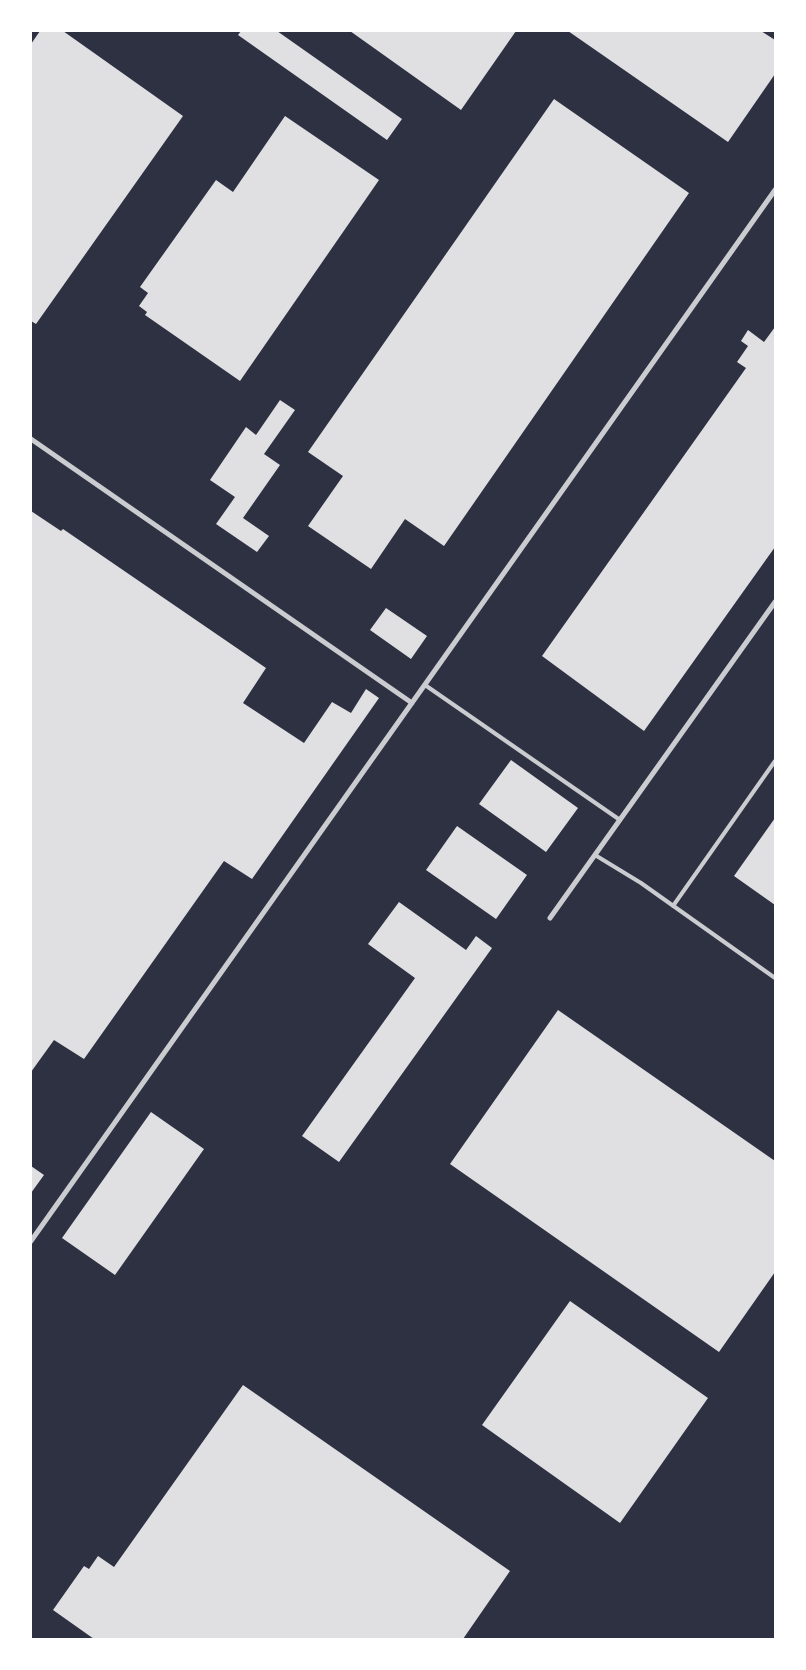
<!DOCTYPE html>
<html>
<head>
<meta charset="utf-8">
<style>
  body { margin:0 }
  #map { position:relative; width:806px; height:1670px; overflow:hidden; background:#2d3142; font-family:"Fira Sans",sans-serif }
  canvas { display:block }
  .frame { position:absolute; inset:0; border:32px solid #fff; pointer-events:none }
</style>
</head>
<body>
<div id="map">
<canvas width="806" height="1670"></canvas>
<div class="frame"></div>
</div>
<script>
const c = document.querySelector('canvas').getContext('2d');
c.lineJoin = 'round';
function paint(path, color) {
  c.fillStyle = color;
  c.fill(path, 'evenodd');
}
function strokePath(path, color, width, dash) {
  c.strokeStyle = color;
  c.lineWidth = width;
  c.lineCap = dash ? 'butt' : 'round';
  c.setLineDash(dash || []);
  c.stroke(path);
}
paint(new Path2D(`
  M40 31H63L183 116 36 324 31 321V44Z
  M241 31H277L402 119 387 140 238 35Z
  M350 31H516L461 110Z
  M568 31H761L775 40V74L728 142Z
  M554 99 689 193 444 546 405 519 371 569 308 526 343 476 308 452Z
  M285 116 379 180 240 381 145 315 147 312 139 306 148 293 140 287 216 180 233 192Z
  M775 327V547L644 731 542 656 746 368 737 362 748 346 741 341 748 330 764 342Z
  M280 400 295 410 264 454 280 465 243 518 269 536 257 552 216 524 235 497 210 480 246 427 256 435Z
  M31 511 61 531 63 529 266 668 243 703 304 743 332 702 351 713 366 689 379 698 252 879 224 861 84 1059 54 1040 31 1072Z
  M386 608 427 636 411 659 370 630Z
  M511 760 578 808 546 852 479 804Z
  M775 818V905L734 876Z
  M457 826 527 875 496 919 426 870Z
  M399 902 466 950 476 936 492 948 339 1162 302 1136 415 978 368 944Z
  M558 1010 775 1161V1272L719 1352 450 1164Z
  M151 1112 204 1149 115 1275 62 1238Z
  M31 1166 44 1175 31 1193Z
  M570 1301 708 1398 620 1523 482 1425Z
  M243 1385 510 1571 463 1639H94L53 1610 84 1566 89 1569 98 1556 114 1567Z`), '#e0e0e3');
strokePath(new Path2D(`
  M425 685 620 820
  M595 855 641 883 775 978
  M673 906 775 761`), '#caccd0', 4);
strokePath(new Path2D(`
  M31 439 412 703
  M550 918 775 602
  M31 1241 775 190`), '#caccd0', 5);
</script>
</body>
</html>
